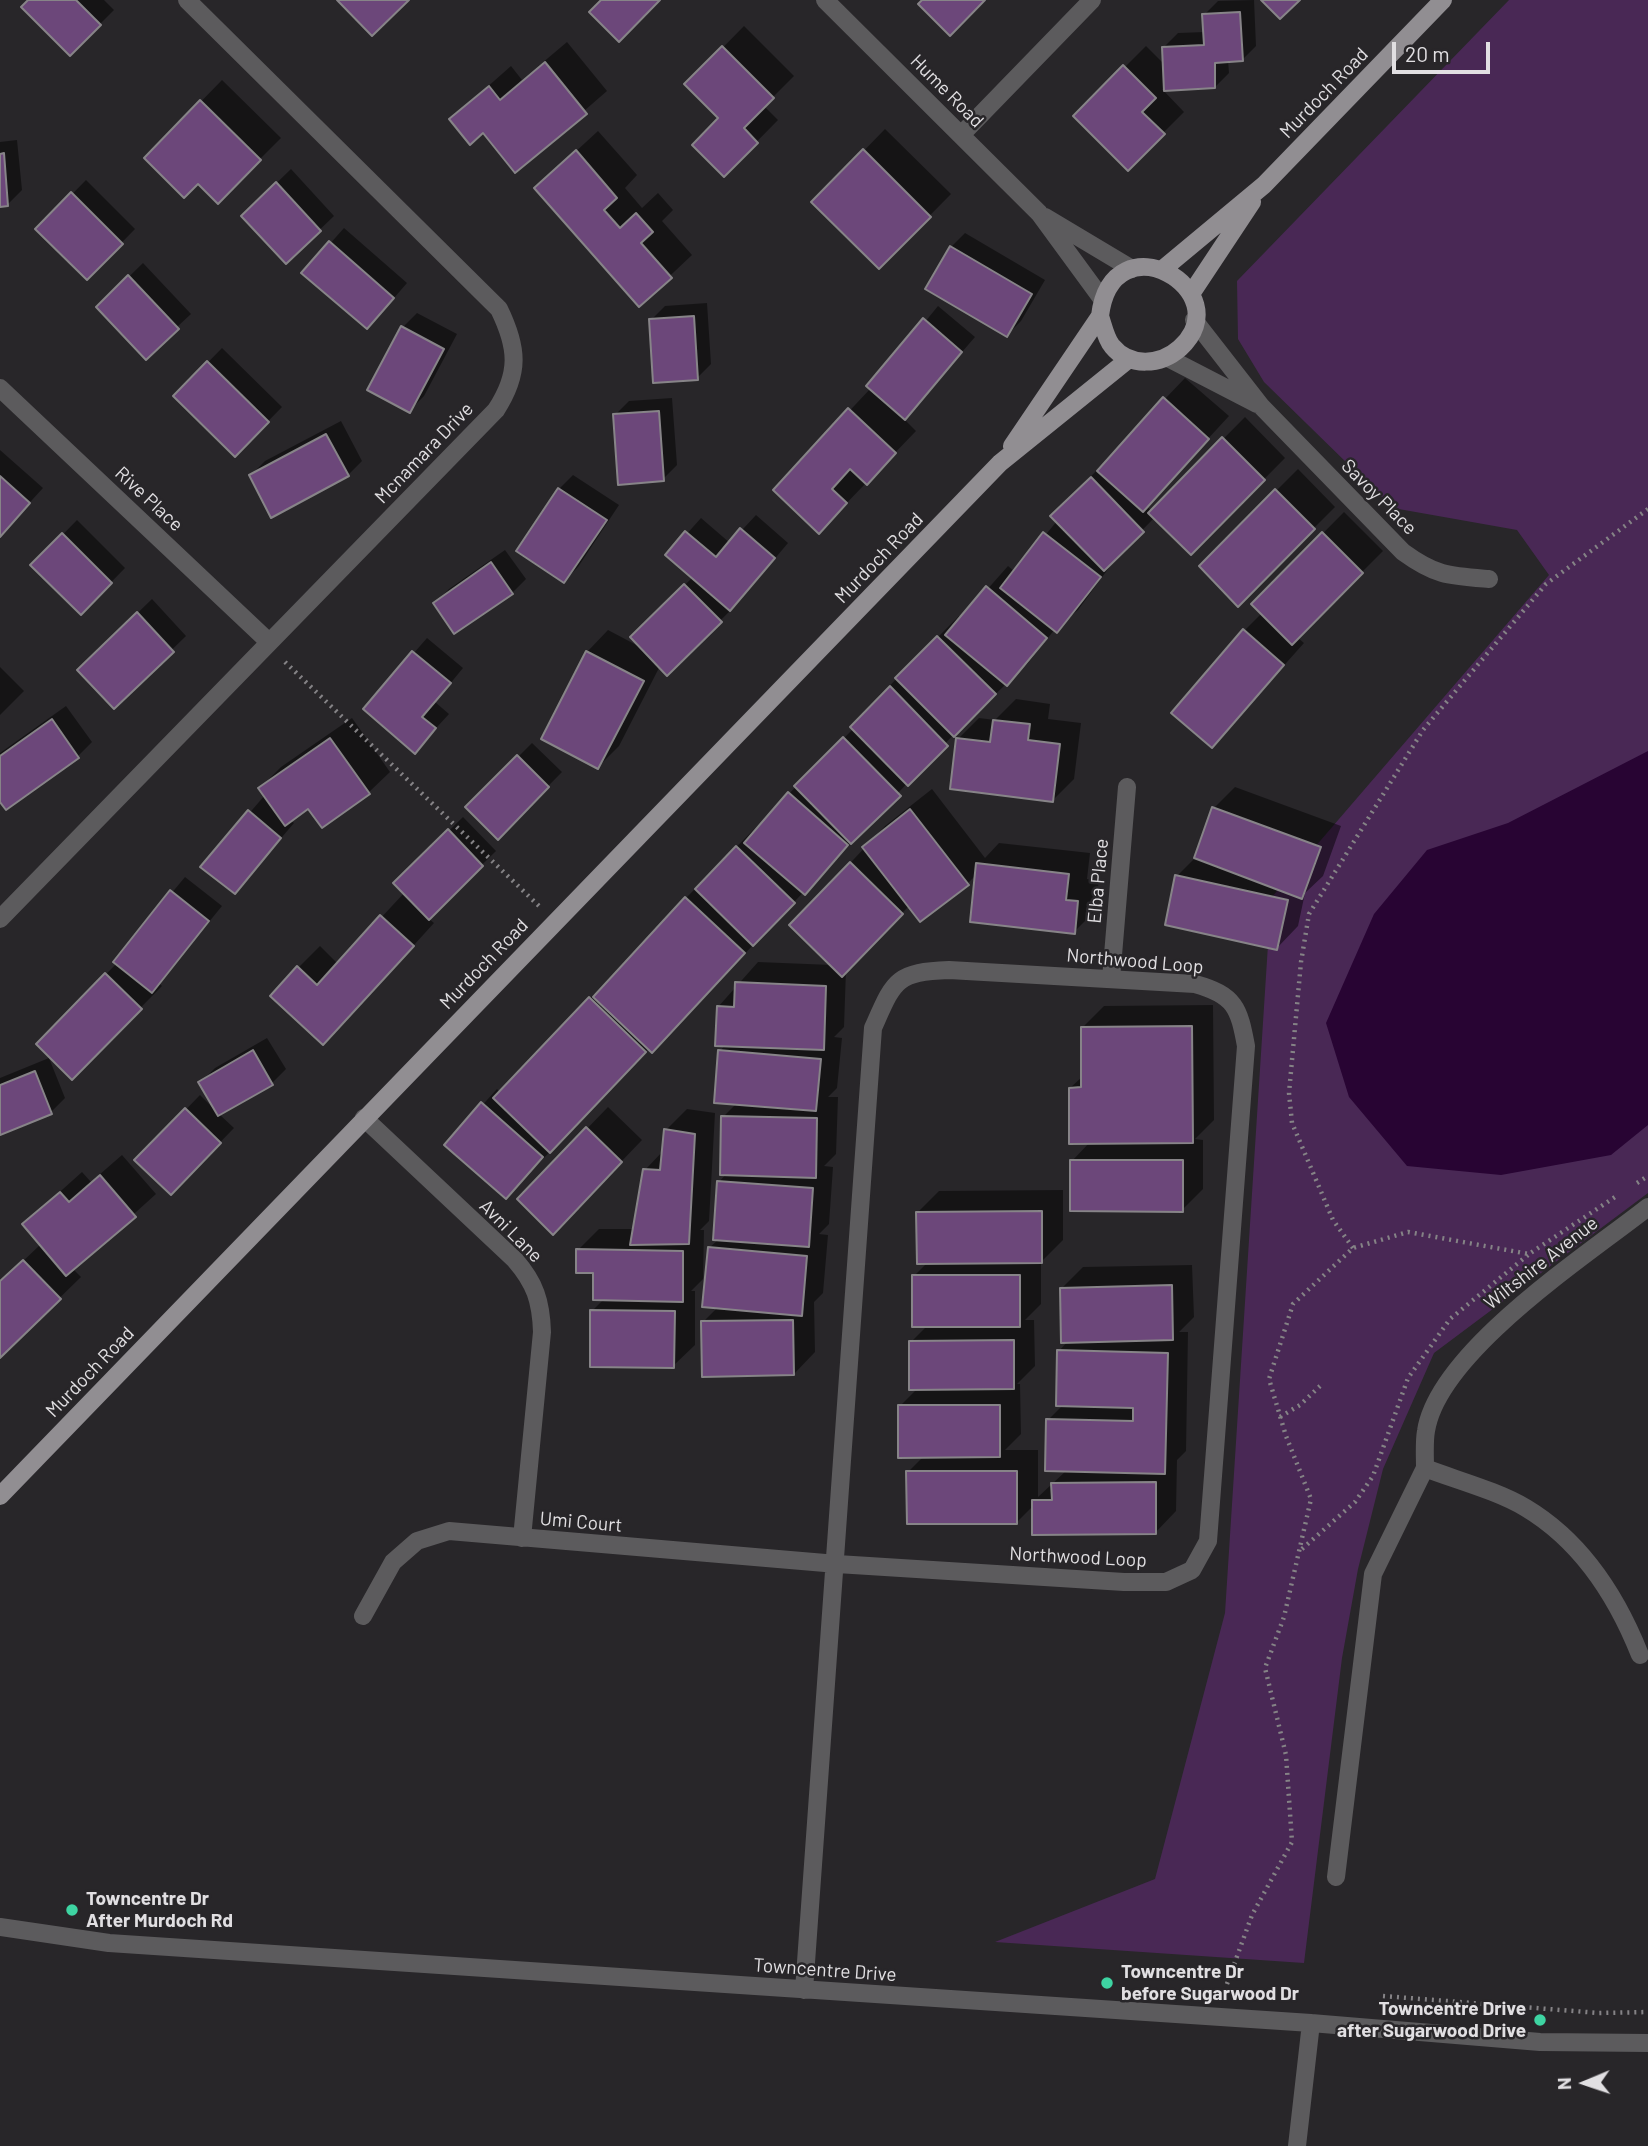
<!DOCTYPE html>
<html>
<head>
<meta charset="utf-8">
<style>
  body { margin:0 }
  #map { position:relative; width:1648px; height:2146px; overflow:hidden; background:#282629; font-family:Barlow,sans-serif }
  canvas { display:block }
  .north { position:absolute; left:1550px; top:2048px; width:70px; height:70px; -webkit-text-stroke:5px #282629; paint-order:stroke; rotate:268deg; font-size:19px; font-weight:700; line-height:28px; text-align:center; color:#e1dfe2 }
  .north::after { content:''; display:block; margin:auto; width:24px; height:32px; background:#e1dfe2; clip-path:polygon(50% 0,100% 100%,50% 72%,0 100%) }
  .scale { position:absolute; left:1392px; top:42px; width:98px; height:32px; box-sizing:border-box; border:4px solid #e1dfe2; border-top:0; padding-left:9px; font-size:21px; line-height:24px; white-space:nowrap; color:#e1dfe2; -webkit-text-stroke:5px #282629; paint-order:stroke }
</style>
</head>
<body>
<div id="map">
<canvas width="1648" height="2146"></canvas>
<div class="north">N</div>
<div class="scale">20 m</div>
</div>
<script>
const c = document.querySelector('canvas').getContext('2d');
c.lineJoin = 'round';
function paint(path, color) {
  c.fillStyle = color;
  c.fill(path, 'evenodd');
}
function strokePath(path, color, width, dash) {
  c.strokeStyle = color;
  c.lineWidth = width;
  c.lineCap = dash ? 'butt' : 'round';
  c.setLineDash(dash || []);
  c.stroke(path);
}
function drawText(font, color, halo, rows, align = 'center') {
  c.font = font + ' Barlow,sans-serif';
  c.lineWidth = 5;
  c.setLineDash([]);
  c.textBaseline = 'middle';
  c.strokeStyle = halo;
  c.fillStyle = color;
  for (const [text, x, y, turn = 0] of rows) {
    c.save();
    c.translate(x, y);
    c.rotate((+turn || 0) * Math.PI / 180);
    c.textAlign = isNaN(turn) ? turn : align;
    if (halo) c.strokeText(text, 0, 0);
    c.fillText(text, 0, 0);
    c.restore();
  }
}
paint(new Path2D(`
  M1509 0H1648V1193L1434 1353 1383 1469 1358 1569 1342 1658 1304 1963 995 1942 1155 1879 1225 1613 1271 898 1549 575 1517 530 1393 508 1264 382 1238 339 1237 281Z`), '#492855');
paint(new Path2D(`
  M1648 751V1125L1611 1155 1501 1175 1407 1166 1349 1097 1326 1023 1374 914 1427 850 1508 823Z`), '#280433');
paint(new Path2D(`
  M30 0H104L114 10 70 54Z
  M1254 0 1256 46 1242 60H1228L1229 73 1215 87 1162 89 1184 112 1128 168 1076 116 1146 46 1165 65 1164 47 1178 33 1205 32 1204 15 1218 1Z
  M744 26 794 76 764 106 778 120 724 175 720 118 687 84Z
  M567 42 607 91 516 170 484 131 451 119 511 66 522 80Z
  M222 80 281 138 218 201 198 182 146 158Z
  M885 129 951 194 879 267 814 202Z
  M598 131 637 175 625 188 642 208 658 193 673 210 662 221 692 255 639 305 536 188Z
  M17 140 22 190 8 204 0 205V142Z
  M291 169 334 216 286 262 257 202Z
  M86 180 135 229 87 278 38 229Z
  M344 228 407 283 381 313 304 273Z
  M965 233 1045 280 1021 321 1007 335 951 247Z
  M143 263 191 314 177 327 98 307Z
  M707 303 711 364 697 378 651 320 665 306Z
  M938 306 975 337 904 419 916 431 840 510 775 490 871 388Z
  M417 313 457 334 424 396 410 410 403 327Z
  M222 348 282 407 235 455 175 396Z
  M1185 378 1229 416 1146 506 1152 511 1245 417 1285 458 1191 553 1155 517 1119 554 1078 610 1055 629 1028 663 959 729 673 1029 649 1048 520 1183 446 1145 497 1089 500 1092 590 998 613 978 686 898 854 728 852 726 897 678 959 616 962 618 1008 566 1015 572 1057 521 1053 516Z
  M672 398 677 465 663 479 615 415 629 401Z
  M341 421 362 461 348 475H251L265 461Z
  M0 450 43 488 0 535Z
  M1298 469 1335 507 1238 604 1201 566Z
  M573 475 619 505 578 567 564 581 518 550 559 489Z
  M1344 512 1383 551 1297 637 1304 643 1212 746 1244 631 1262 613 1253 604Z
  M756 515 788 543 734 607 667 673 660 666 619 746 598 767 587 652 608 630 642 648 632 637 693 577 668 555 701 518 730 543Z
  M77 520 125 568 81 613 33 565Z
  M505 550 526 579 512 593 435 603 449 589Z
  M152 599 186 636 114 706 79 670Z
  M427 638 463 668 435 702 449 714 415 751 365 709Z
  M0 667 24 691 0 715Z
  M1016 699 1050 704 1048 719 1081 723 1074 779 1053 800 958 739 979 718 995 720Z
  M66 706 92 742 78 756 6 807 0 799V753Z
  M352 718 390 772 368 793 309 806 290 820 294 823 235 892 203 867 265 795 260 788 281 767Z
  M532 743 562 772 498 837 468 807Z
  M1235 787 1341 826 1323 876 1305 893 1298 926 1277 948 1177 876 1196 857 1214 808Z
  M932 789 985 858 999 843 1090 853 1087 879 1099 880 1095 911 1074 932 977 874 967 884 909 906 846 970 844 1027 834 1037 842 1038 837 1088 828 1097H838L836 1154 824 1166 833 1167 829 1224 819 1234 828 1235 823 1293 814 1302 815 1352 794 1374 703 1322 718 1307 709 1248 719 1239V1182L727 1173 723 1117 737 1103 720 1051 726 1044 718 1007 758 962 832 965 792 925 885 826Z
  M463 817 496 851 428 918 434 923 344 1022 298 968 320 946 338 964 405 892 396 883Z
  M185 877 222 906 159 983 162 986 72 1077 38 1044 117 963 115 961Z
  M1213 1005 1214 1120 1195 1139 1203 1140V1189L1182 1210 1072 1161 1090 1142 1070 1088 1083 1076 1082 1028 1104 1006Z
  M267 1038 286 1069 272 1083 219 1114 234 1128 171 1193 137 1160 200 1095 216 1111 201 1082 215 1068Z
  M49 1058 65 1098 51 1112 0 1133V1078Z
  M608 1107 642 1140 574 1211 519 1199Z
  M687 1109 715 1113 709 1221 700 1230H704L703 1279 691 1291H695V1345L673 1366 592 1311 604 1299 595 1271 578 1250 599 1229H635L645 1170 663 1151 666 1130Z
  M122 1155 156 1194 73 1269 81 1277 0 1356V1283L41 1244 24 1224 82 1172 91 1182Z
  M1063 1190V1240L1041 1262V1304L1025 1320H1034L1035 1366 1017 1384H1020L1021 1434 1005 1450H1038V1497L1067 1470 1048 1420 1063 1405 1059 1351 1068 1341 1062 1288 1083 1267 1192 1265 1194 1317 1179 1332H1188L1186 1451 1177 1460 1176 1511 1155 1533 1034 1505 1017 1522 908 1472 924 1456 900 1406 918 1388 911 1342 927 1326 914 1276 928 1262 918 1212 939 1191Z`), '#0007');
const building = new Path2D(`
  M28 0H76L101 25 70 56 21 7Z
  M337 0H409L372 36Z
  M601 0H660L619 42 589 12Z
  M922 0H985L950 36 918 4Z
  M1261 0H1300L1280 19Z
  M1240 12 1243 61 1215 63V88L1164 91 1162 47 1204 45 1202 14Z
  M722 46 774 98 744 128 758 143 724 177 692 145 718 118 684 84Z
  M545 62 587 114 515 173 483 133 470 145 449 119 489 86 500 100Z
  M1123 65 1156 98 1142 112 1165 134 1128 171 1073 116Z
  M200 100 261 160 218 204 198 184 184 198 144 158Z
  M863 149 931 217 879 269 811 202Z
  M576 150 617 198 604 210 620 228 636 213 653 232 641 243 672 278 639 307 534 188Z
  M4 153 8 206 0 207V154Z
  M276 182 321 231 286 264 241 216Z
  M71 192 123 244 87 280 35 229Z
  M329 241 394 298 367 329 301 273Z
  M950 246 1032 294 1007 337 925 289Z
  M128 275 179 329 146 360 96 307Z
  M694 316 698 380 653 383 649 319Z
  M923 318 962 352 905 420 866 386Z
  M401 326 444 349 410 413 367 390Z
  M207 361 269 422 235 457 173 396Z
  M1163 397 1209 439 1143 512 1097 471Z
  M848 408 896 453 867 485 850 469 832 489 847 503 819 534 773 490Z
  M659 411 664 481 618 485 613 414Z
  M326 434 349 476 271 518 249 475Z
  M1222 437 1265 480 1191 555 1148 513Z
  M0 476 30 503 0 537Z
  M1091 477 1144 532 1104 571 1050 516Z
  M558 488 607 520 564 583 516 551Z
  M1275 489 1315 529 1238 607 1199 566Z
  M740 528 775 558 730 611 665 555 685 531 716 557Z
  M1043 532 1101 577 1057 633 1000 588Z
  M1322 532 1363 573 1292 645 1251 604Z
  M62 533 112 583 81 615 30 565Z
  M491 562 513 594 454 634 433 603Z
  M684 584 722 622 667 676 630 637Z
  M986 586 1047 638 1007 686 945 635Z
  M137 612 174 652 114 709 77 670Z
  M1243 629 1284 665 1212 748 1171 713Z
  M937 636 996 694 954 737 895 678Z
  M412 651 451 683 422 717 436 728 415 754 363 709Z
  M586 651 644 681 598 769 541 739Z
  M890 686 948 746 908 786 850 727Z
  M52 719 79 758 6 810 0 802V756Z
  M993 720 1030 724 1028 740 1060 744 1053 802 950 789 956 738 990 742Z
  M843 737 901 796 851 844 794 786Z
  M330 738 370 794 322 828 308 809 285 826 258 788Z
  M517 755 549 787 498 840 465 807Z
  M788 792 848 845 805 895 744 843Z
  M1212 807 1321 847 1302 899 1194 858Z
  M910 809 969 885 920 922 862 847Z
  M248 810 281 838 235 894 200 867Z
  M448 829 483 866 429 920 393 883Z
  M736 846 795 903 753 946 695 889Z
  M850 862 903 914 842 977 789 925Z
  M976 863 1069 874 1066 900 1078 901 1075 934 970 922Z
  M1175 875 1288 900 1277 950 1165 925Z
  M170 890 209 921 152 993 113 962Z
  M685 897 745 953 652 1053 593 997Z
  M380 915 414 946 323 1045 270 996 297 966 317 985Z
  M105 973 142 1009 72 1080 36 1044Z
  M735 982 826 986 824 1050 715 1046 717 1006 734 1007Z
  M589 997 646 1052 550 1153 493 1098Z
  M1192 1026 1193 1143 1069 1144V1088L1081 1087V1027Z
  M253 1050 273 1085 218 1116 198 1082Z
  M718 1050 821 1059 816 1111 714 1103Z
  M35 1071 52 1114 0 1135V1085Z
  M481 1102 543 1157 506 1199 444 1145Z
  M185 1108 221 1143 171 1195 134 1160Z
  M721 1116 817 1118 816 1178 720 1175Z
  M586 1127 622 1162 553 1235 517 1199Z
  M664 1129 695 1134 689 1244 630 1245 643 1169 660 1170Z
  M1070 1160H1183V1212L1070 1211Z
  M100 1175 136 1217 66 1276 22 1224 60 1192 69 1202Z
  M717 1181 813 1188 809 1247 713 1240Z
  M1042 1211V1263L917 1264 916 1212Z
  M708 1247 807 1256 802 1316 702 1307Z
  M576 1249 683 1251V1302L593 1300V1273H576Z
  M23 1260 61 1299 0 1358V1281Z
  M912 1275H1020V1327H912Z
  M1172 1285 1173 1340 1061 1343 1060 1288Z
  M590 1310 675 1311 674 1368 590 1367Z
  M793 1320 794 1375 702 1377 701 1321Z
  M1014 1340V1389L909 1390V1341Z
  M1057 1350 1168 1353 1165 1474 1045 1471 1046 1419 1133 1421V1408L1056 1406Z
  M898 1405H1000V1457L898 1458Z
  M906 1471H1017V1524H907Z
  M1156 1482V1534L1032 1535V1500H1052L1051 1483Z`);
paint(building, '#6c477a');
strokePath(building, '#878488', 2);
strokePath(new Path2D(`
  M285 662 539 906
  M1637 1183 1648 1176
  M1353 1248 1333 1220 1292 1123 1289 1093 1301 962 1309 914 1423 730 1486 655 1546 584 1648 509
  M1280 1417 1300 1405 1320 1386
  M1302 1549 1355 1502 1373 1476 1408 1378 1450 1319 1528 1255
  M1227 1984 1252 1915 1292 1842 1286 1755 1265 1668 1284 1617 1311 1499 1286 1436 1269 1379 1293 1304 1353 1248 1408 1232 1529 1254 1618 1195
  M1383 1996 1599 2013 1648 2012`), '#858386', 4.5, [2, 5]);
strokePath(new Path2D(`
  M825 0 1039 213 1102 299
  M961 135 1092 0
  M1045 217 1132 269
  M1194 320 1261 406 1403 552C1436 576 1449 576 1489 579
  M1168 358 1257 404
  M0 388 269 642
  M0 919 496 410C520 373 518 348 499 309L187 0
  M1111 979 1127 787
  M364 1118 515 1260C535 1283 541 1301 542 1332L522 1538
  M363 1616 393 1562 417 1541 449 1531 837 1564 1124 1582H1166L1192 1570 1208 1541 1246 1046C1239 1008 1235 995 1195 984L949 970C895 972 894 981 873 1028L804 1990
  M1640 1655C1617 1597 1581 1541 1526 1508 1498 1491 1456 1480 1425 1468 1425 1456 1424 1442 1426 1431 1438 1352 1587 1255 1648 1207
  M1336 1877 1373 1574 1425 1468
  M0 1927 109 1943 1311 2023 1540 2042 1648 2043
  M1297 2146 1311 2023`), '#5c5b5d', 18);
strokePath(new Path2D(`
  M1163 269 1264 185 1443 0
  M1191 294 1252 202
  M1012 446 1100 316C1112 216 1242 291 1180 348 1161 365 1130 368 1112 346 1106 339 1103 325 1100 316
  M0 1496 1000 463 1129 359`), '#918e92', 18);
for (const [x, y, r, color] of [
  [72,1910,7,"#3ed4a2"],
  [1107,1983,7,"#3ed4a2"],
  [1540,2020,7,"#3ed4a2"]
]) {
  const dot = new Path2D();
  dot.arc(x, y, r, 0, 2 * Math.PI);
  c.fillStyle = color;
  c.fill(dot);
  strokePath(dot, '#282629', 2.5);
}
drawText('19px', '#e1dfe2', '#282629', [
  ["Hume Road",947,91,45],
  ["Murdoch Road",1324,93,-46],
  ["Mcnamara Drive",424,453,-46],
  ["Savoy Place",1379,497,45],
  ["Rive Place",149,499,43],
  ["Murdoch Road",879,558,-46],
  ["Elba Place",1098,881,-85],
  ["Northwood Loop",1135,961,5],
  ["Murdoch Road",484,964,-46],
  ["Avni Lane",511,1231,45],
  ["Wiltshire Avenue",1541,1263,-38],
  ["Murdoch Road",90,1372,-46],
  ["Umi Court",581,1522,5],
  ["Northwood Loop",1078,1557,3],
  ["Towncentre Drive",825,1970,4]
]);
drawText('bold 19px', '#e1dfe2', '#282629', [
  ["Towncentre Dr",86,1899],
  ["After Murdoch Rd",86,1921],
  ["Towncentre Dr",1121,1972],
  ["before Sugarwood Dr",1121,1994],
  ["Towncentre Drive",1526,2009,"right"],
  ["after Sugarwood Drive",1526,2031,"right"]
], 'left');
</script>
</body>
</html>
